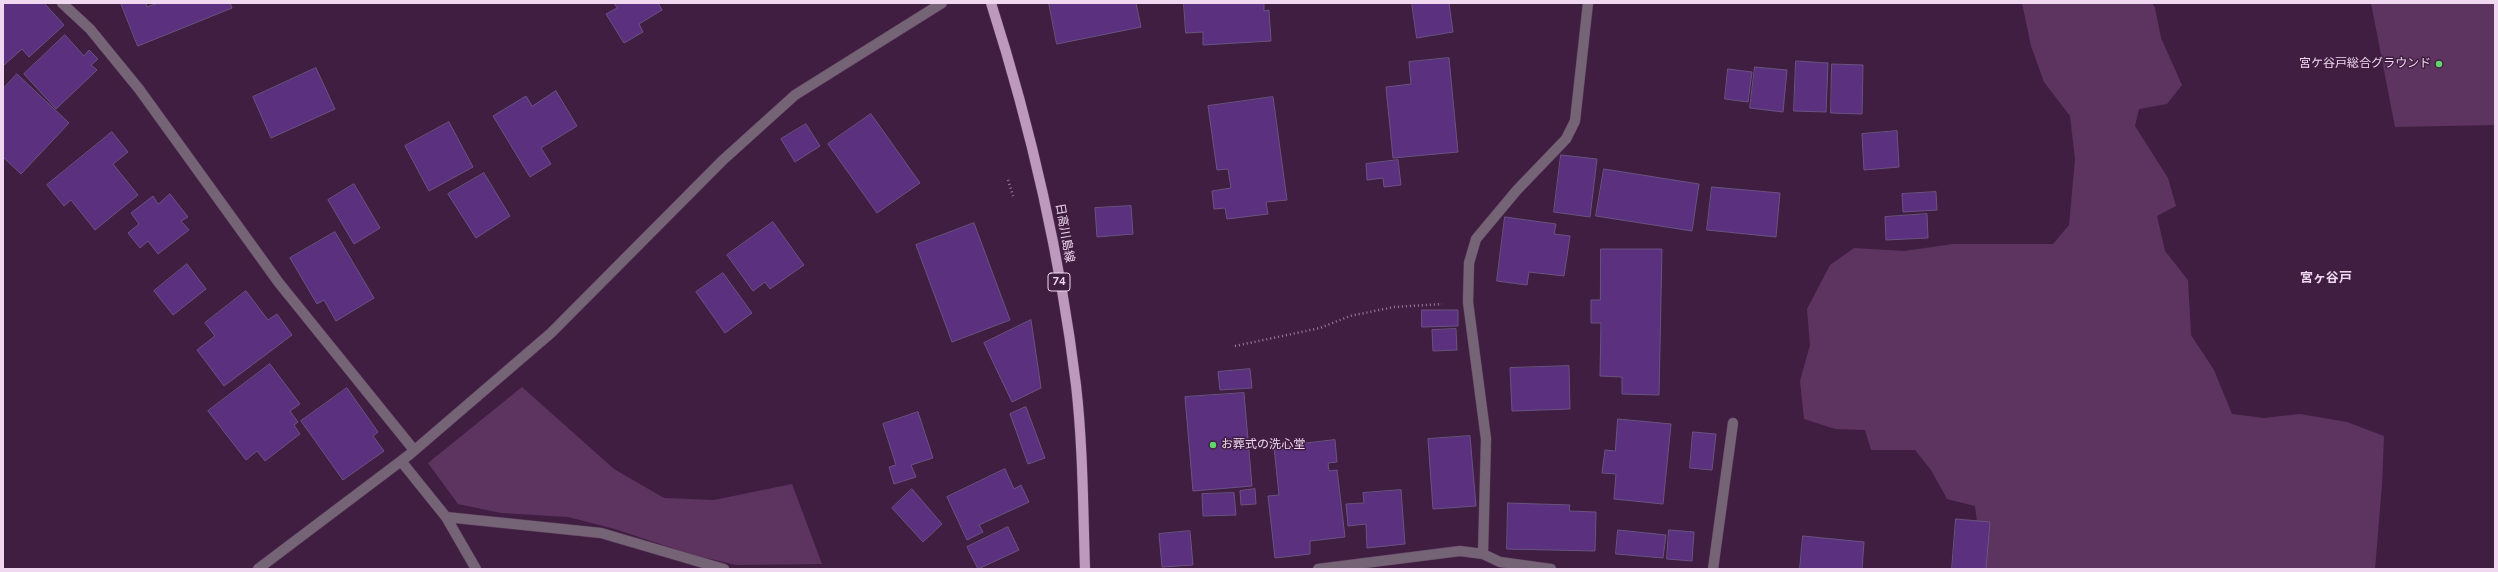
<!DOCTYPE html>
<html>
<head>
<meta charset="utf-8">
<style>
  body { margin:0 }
  #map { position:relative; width:2498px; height:572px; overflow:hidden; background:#401e42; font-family:"Nunito Sans",sans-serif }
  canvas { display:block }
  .frame { position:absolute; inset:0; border:4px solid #f0d9f0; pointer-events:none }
</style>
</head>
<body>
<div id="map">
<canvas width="2498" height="572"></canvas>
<div class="frame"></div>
</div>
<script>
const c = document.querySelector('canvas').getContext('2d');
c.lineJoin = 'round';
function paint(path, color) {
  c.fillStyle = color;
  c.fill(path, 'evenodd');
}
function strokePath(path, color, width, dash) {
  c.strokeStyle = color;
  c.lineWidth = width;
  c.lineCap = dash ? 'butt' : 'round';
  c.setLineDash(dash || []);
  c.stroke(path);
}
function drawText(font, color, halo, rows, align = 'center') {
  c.font = font + ' "Nunito Sans","Noto Sans JP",sans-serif';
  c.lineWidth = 3;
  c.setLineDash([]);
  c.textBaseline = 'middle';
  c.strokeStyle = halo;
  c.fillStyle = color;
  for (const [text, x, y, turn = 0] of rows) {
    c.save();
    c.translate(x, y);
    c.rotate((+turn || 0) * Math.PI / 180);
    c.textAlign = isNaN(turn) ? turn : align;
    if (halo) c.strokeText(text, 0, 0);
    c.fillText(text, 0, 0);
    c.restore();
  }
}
paint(new Path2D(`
  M2022 3H2152L2155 8 2161 38 2182 85 2167 104 2139 109 2135 126 2168 178 2176 206 2157 216 2165 251 2188 280 2191 335 2214 370 2232 414 2264 418 2300 414 2347 422 2384 436 2382 485 2375 569H1977L1979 538 1975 506 1947 499 1931 470 1915 450H1871L1865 430 1835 429 1804 419 1800 381 1810 345 1807 309 1830 265 1854 248 1904 251 1953 244H2053L2069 225 2075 159 2070 116 2044 82 2031 46Z
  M2371 3H2495V125L2395 127Z
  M522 387 614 469 664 498 714 500 792 484 822 564 736 565 690 554 615 529 568 517 501 513 458 504 428 463Z`), '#5d345f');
const building = new Path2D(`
  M3 3H44L64 25 29 57 22 49 3 66Z
  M121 3H146L147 7 158 3H230L232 8 138 46Z
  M614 3H658L662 10 639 24 643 32 624 43 606 14 617 8Z
  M1049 3H1136L1141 27 1057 44Z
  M1184 3H1264V11L1269 10 1271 41 1203 45V32L1186 33Z
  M1412 3H1449L1453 32 1417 38Z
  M65 35 84 56 89 50 98 59 91 65 97 70 56 109 24 74Z
  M1449 58 1458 152 1393 158 1386 87 1411 84 1409 62Z
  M1796 61 1828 63 1826 112 1794 111Z
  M1832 64 1863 65 1862 114 1831 113Z
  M1755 67 1787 70 1783 112 1750 108Z
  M316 68 335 109 271 138 253 97Z
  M1728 69 1752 72 1748 102 1725 99Z
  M17 74 69 123 21 174 3 157V89Z
  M556 91 577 126 541 148 551 164 530 177 493 116 526 96 532 106Z
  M1273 97 1287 200 1266 202 1268 214 1227 219 1225 208 1214 209 1212 191 1231 188 1228 169 1217 170 1208 106Z
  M871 114 920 183 877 213 828 144Z
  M449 122 473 167 429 191 405 146Z
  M806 124 820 146 795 162 781 139Z
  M1897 131 1899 167 1864 170 1862 134Z
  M112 132 128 152 113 164 138 195 95 230 71 200 64 206 47 185Z
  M1561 155 1597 159 1590 217 1554 212Z
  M1398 160 1401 185 1384 187 1383 178 1367 180 1366 164Z
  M1604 169 1699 184 1692 231 1596 216Z
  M484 173 510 216 476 238 448 194Z
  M354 184 380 228 354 244 328 200Z
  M1712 187 1780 193 1776 237 1707 230Z
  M1936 192 1937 210 1903 212 1902 194Z
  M170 194 188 217 181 221 189 230 158 254 148 241 140 248 128 233 139 224 131 213 153 196 158 204Z
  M1131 206 1133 234 1097 237 1095 208Z
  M1927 214 1928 238 1886 240 1885 217Z
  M1505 217 1556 224 1554 234 1570 236 1564 276 1529 272 1527 285 1497 281Z
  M773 222 804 265 770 289 765 282 753 291 727 255Z
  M974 223 1010 320 952 342 916 245Z
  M335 232 374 298 336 321 324 300 317 304 290 258Z
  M1601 249H1662L1659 395 1622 394V377L1600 376 1601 323H1591V300H1600Z
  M187 264 206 289 173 315 154 291Z
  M723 273 752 313 725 333 696 292Z
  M246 291 268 320 277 314 292 335 224 386 197 350 215 336 205 323Z
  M1422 310H1458V326L1422 327Z
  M1031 320 1041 388 1012 402 984 343Z
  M1456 329 1457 350 1433 351 1432 330Z
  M270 364 300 404 290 411 298 422 294 425 300 434 265 461 257 451 246 460 208 411Z
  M1569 366 1570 409 1512 411 1510 368Z
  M1250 369 1252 388 1220 390 1218 372Z
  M347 388 378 432 373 436 384 451 343 480 301 421Z
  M1244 393 1252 486 1193 491 1185 397Z
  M1026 407 1045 458 1028 464 1010 414Z
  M918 412 933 458 911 465 916 477 894 484 889 467 896 465 883 424Z
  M1618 419 1671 424 1663 504 1614 499 1616 474 1602 473 1605 450 1615 451Z
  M1693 432 1716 434 1712 470 1690 468Z
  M1470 436 1476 506 1433 509 1428 439Z
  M1335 440 1337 462 1328 463 1329 471 1337 470 1345 537 1310 541V554L1275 558 1268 496 1279 495 1274 447Z
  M1005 469 1014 489 1021 485 1029 502 979 525 983 532 967 540 947 497Z
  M912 489 942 524 923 542 892 508Z
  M1255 489 1256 504 1241 505 1240 491Z
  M1401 490 1405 544 1367 548 1366 524 1348 526 1346 504 1364 503 1363 493Z
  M1234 493 1236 515 1203 516 1202 494Z
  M1508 503 1570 505 1569 511 1596 512 1595 551 1507 549Z
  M1956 519 1990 522 1986 569H1952Z
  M1008 527 1019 550 978 569 967 547Z
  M1618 530 1666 535 1663 558 1616 554Z
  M1669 530 1694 532 1692 561 1667 559Z
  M1190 531 1193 565 1162 567 1159 534Z
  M1803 536 1864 542 1862 569H1800Z`);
paint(building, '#5a307f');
strokePath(building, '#695381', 1);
const minor = new Path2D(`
  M62 3 90 29 139 89 279 283 414 450
  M401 461 446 517 476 569
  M446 517 601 533 724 569
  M1483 554 1486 439 1468 302 1469 263 1476 239 1517 190 1566 139 1575 121 1588 3
  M258 569 409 455 551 333 723 160 795 95 942 3
  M1318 569 1460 551 1483 554 1500 562 1551 569
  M1713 569 1733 423`);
const major = new Path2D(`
  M991 3C1031 128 1060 255 1076 385 1083 446 1083 508 1085 569`);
strokePath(minor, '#5c3c5e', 11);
strokePath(major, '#5c3c5e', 11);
strokePath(new Path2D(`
  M1008 180 1014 199
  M1235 346 1320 328 1350 316 1394 307 1442 304`), '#9b7f9c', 2.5, [1, 3]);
strokePath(minor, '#756475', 10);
strokePath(major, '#bc99bd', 10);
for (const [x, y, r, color] of [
  [2439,64,4,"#60d56b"],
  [1213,445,4,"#60d56b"]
]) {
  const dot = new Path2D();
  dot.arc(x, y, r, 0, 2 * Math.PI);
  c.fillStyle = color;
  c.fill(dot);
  strokePath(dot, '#401e42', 1.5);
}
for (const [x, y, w] of [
  [1059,282,22]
]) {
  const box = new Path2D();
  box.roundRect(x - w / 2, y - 9, w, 18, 3);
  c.fillStyle = '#401e42';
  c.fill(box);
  strokePath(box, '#f0d9f0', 1);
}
drawText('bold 11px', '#f0d9f0', null, [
  ["74",1059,282]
]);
drawText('12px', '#f0d9f0', '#401e42', [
  ["宮ケ谷戸総合グラウンド",2431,64],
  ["お葬式の洗心堂",1221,445,"left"]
], 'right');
drawText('12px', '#f0d9f0', '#401e42', [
  ["日高川島線",1064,233,80]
]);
drawText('bold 13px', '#f0d9f0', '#401e42', [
  ["宮ヶ谷戸",2326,279]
]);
</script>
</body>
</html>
